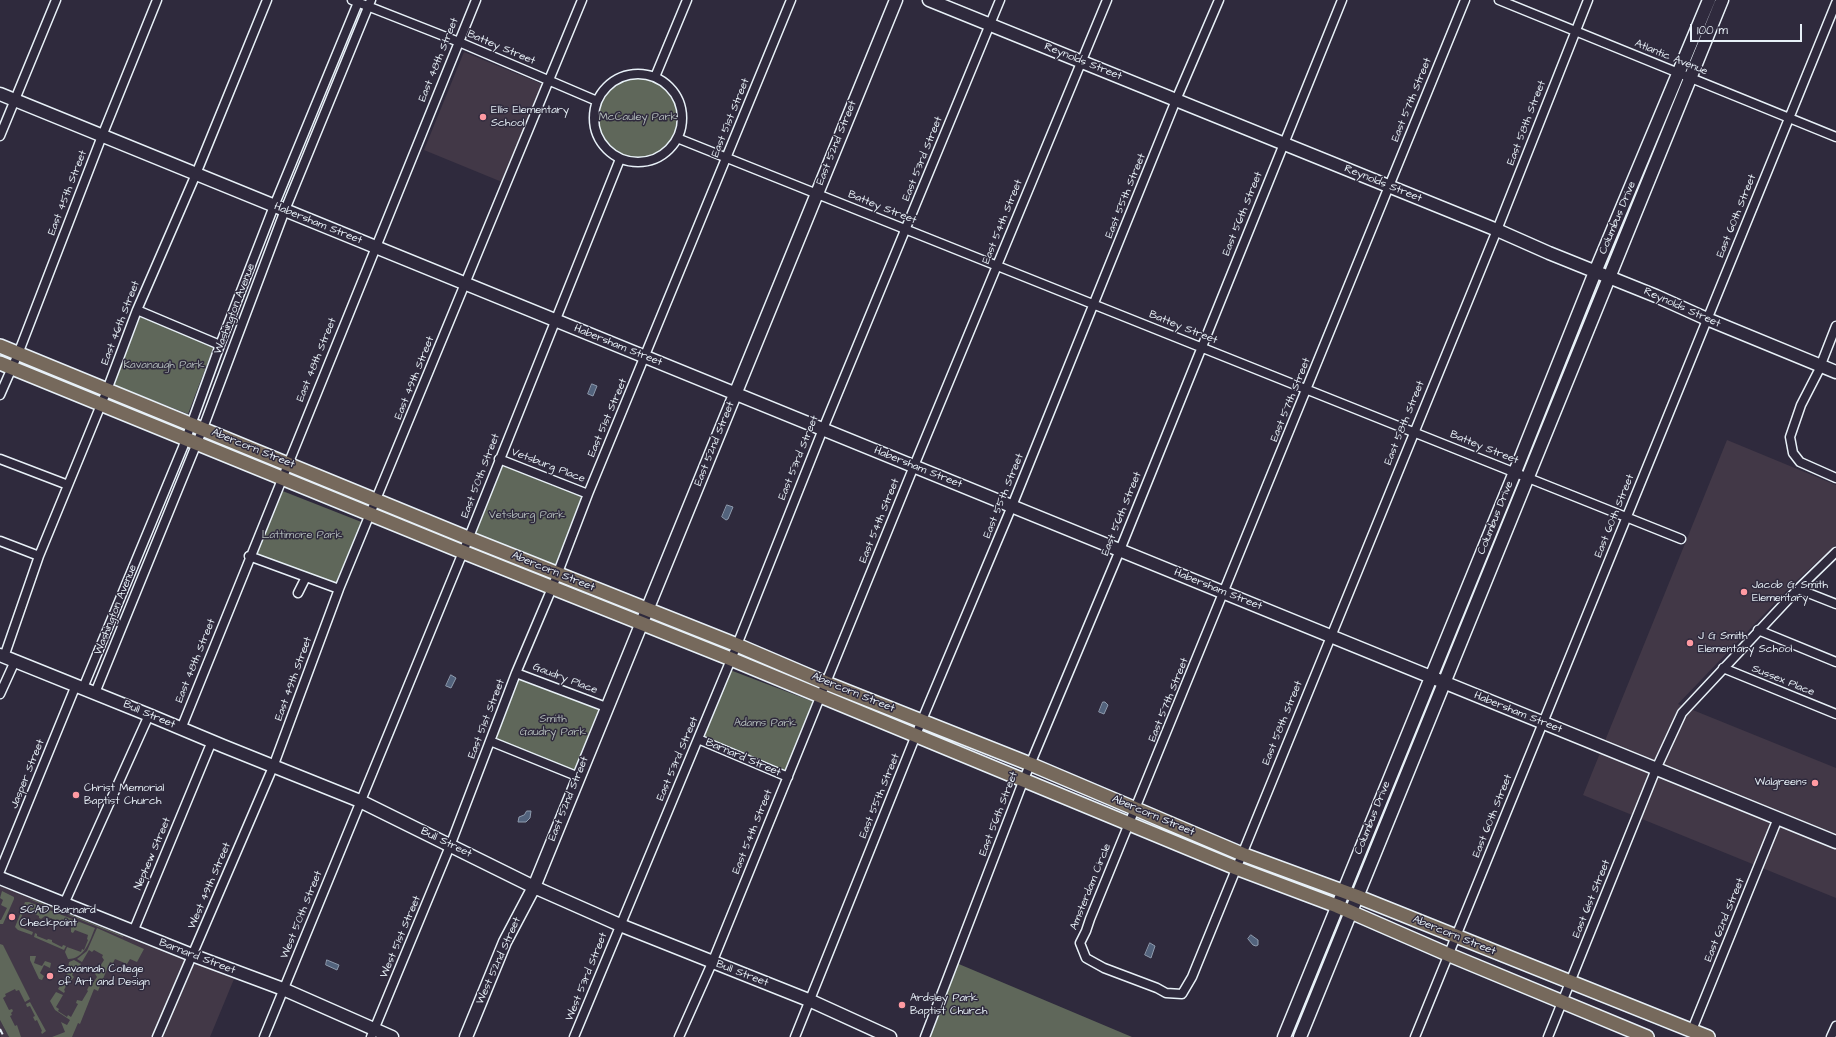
<!DOCTYPE html>
<html>
<head>
<meta charset="utf-8">
<style>
  body { margin:0 }
  #map { position:relative; width:1836px; height:1037px; overflow:hidden; background:#2f2a3d; font-family:"Architects Daughter",sans-serif }
  canvas { display:block }
  .scale { position:absolute; left:1690px; top:24px; width:112px; height:18px; box-sizing:border-box; border:2px solid #e8f1f8; border-top:0; padding-left:5px; font-size:12px; line-height:14px; white-space:nowrap; color:#e8f1f8; -webkit-text-stroke:3px #2f2a3d; paint-order:stroke }
</style>
</head>
<body>
<div id="map">
<canvas width="1836" height="1037"></canvas>
<div class="scale">100 m</div>
</div>
<script>
const c = document.querySelector('canvas').getContext('2d');
c.lineJoin = 'round';
function paint(path, color) {
  c.fillStyle = color;
  c.fill(path, 'evenodd');
}
function strokePath(path, color, width, dash) {
  c.strokeStyle = color;
  c.lineWidth = width;
  c.lineCap = dash ? 'butt' : 'round';
  c.setLineDash(dash || []);
  c.stroke(path);
}
function drawText(font, color, halo, rows, align = 'center') {
  c.font = font + ' "Architects Daughter",sans-serif';
  c.lineWidth = 3;
  c.setLineDash([]);
  c.textBaseline = 'middle';
  c.strokeStyle = halo;
  c.fillStyle = color;
  for (const [text, x, y, turn = 0] of rows) {
    c.save();
    c.translate(x, y);
    c.rotate((+turn || 0) * Math.PI / 180);
    c.textAlign = isNaN(turn) ? turn : align;
    if (halo) c.strokeText(text, 0, 0);
    c.fillText(text, 0, 0);
    c.restore();
  }
}
paint(new Path2D(`
  M464 52 542 84 502 182 424 150Z
  M1727 440 1836 485V545L1794 583 1678 704 1836 768V898L1583 795Z
  M0 884 234 979 210 1037H18L0 1002Z
  M0 1020 9 1037H1L0 1034Z`), '#423847');
paint(new Path2D(`
  M594 118a44 44 0 1 1 88 0a44 44 0 1 1-88 0Z
  M140 317 214 346 188 414 114 385Z
  M501 464 583 496 555 569 472 536Z
  M280 490 364 523 337 586 254 554Z
  M730 670 814 702 786 773 702 738Z
  M516 673 606 707 579 777 490 741Z
  M2 891 14 897V899L3 924H0V920H1L7 908 1 905 3 900 0 898Z
  M29 899 34 900 123 936V937Z
  M25 902H29L95 928C90 940 85 959 68 959L65 952 67 947 81 952 82 949 84 950 88 940 87 939 88 935 75 930 73 933 71 932V926L60 922 59 924 55 922V920L45 916 41 919 39 918V916L27 910 25 913H23L19 923 21 924 20 927 33 932 32 935 18 930 15 927Z
  M97 928 144 949 137 962 130 959 127 964 115 959 113 963 110 962 98 991 94 989 80 1024 78 1023 72 1037H52L65 1032 61 1022 67 1025 70 1020 55 1010 50 1001 56 992 63 995 56 1007 59 1009 58 1011 67 1017 68 1015 71 1017 78 1004 76 1003 77 1000 82 1001 88 991 87 990 89 986H91L97 977 94 972 95 970 97 971 104 960 102 957 103 955 94 950 92 952 89 950 82 962 77 959 87 951Z
  M35 933 37 934V936L47 940 48 939 52 940V942L62 947 63 945 66 946 64 950 34 937Z
  M0 944 3 945 30 999 25 1002 19 990 16 991 15 989 5 994 6 996 3 998 9 1010 12 1009 13 1011 11 1013 12 1015 10 1016 15 1026 17 1025 21 1037H9L0 1020Z
  M30 956H36L34 963 42 966 45 961 51 963 50 968 44 965 40 973 44 976 42 980 39 979 30 960Z
  M74 960 81 964 79 967 78 966 72 975 74 977 71 981 69 980 64 990 65 991 64 993 58 989 67 974 69 962Z
  M954 962 1132 1037H925Z
  M30 1002 46 1031 42 1034 41 1032 42 1031 37 1020 35 1021 33 1017 35 1016 30 1006 27 1007 26 1004Z`), '#5f675a');
const water = new Path2D(`
  M592 384 597 386 593 396 588 394Z
  M727 505 733 507 728 519 726 520 722 517Z
  M451 675 456 678 451 688 446 686Z
  M1103 702H1105L1108 705 1104 714 1099 712Z
  M527 811H531L530 818 526 822H518L519 817 524 815Z
  M1251 935 1258 940V945L1256 946 1253 945 1248 939Z
  M1150 943 1155 946 1151 958 1145 955Z
  M327 960 339 965 337 970 326 965Z`);
paint(water, '#52627c');
strokePath(water, '#8e9bae', 1);
const street = new Path2D(`
  M352 0 459 42 597 101
  M1465 0 1090 919 1086 931 1080 943 1086 958 1104 968 1157 988 1166 993 1182 994 1192 977 1497 230 1588 0
  M1499 0 1836 137
  M594 118a44 44 0 1 1 88 0a44 44 0 1 1-88 0Z
  M655 77 687 0
  M0 136 56 0
  M677 138 1681 539
  M137 310 220 345
  M1836 326 1818 372 1801 405 1790 437 1793 453 1800 462 1836 478
  M0 395 18 354 102 136 157 0
  M0 459 68 485
  M499 459 588 494
  M0 541 39 556
  M249 556 339 589
  M1798 589 1836 604
  M298 593 306 577
  M1758 630 1836 662
  M4 657 39 556 107 390 137 310 196 174 267 0
  M1723 668 1836 714
  M516 673 606 707
  M83 688 183 447 220 345 274 206 359 0
  M95 693 203 428 285 210 371 0
  M0 694 15 661
  M181 729 476 0
  M698 739 788 777
  M490 741 579 777
  M0 871 76 685
  M64 904 149 715
  M133 932 212 741
  M1692 1030 1778 818
  M157 1037 273 767 339 589 582 0
  M264 1037 463 552 620 159
  M371 1037 450 846 516 673 552 588 588 494 791 0
  M574 1037 737 645 823 429 1000 0
  M679 1037 712 963 914 466 1107 0
  M795 1037 922 720 1012 506 1176 100 1219 0
  M925 1037 1024 779 1120 550 1342 0
  M1415 1037 1836 3
  M1548 1037 1656 769 1682 713 1798 589 1836 552
  M1831 1037 1836 1026`);
const secondary = new Path2D(`
  M929 0 1497 230 1549 253 1656 296 1707 319 1836 372
  M0 94 1836 842
  M0 655 149 715 223 746 360 801 534 887 620 925 811 1001 890 1037
  M0 878 192 955 283 989 392 1037
  M466 1037 505 942 534 887 896 0
  M1284 1037 1515 472 1595 272 1709 0
  M1300 1037 1722 0`);
const primary = new Path2D(`
  M0 346 468 538 737 645 826 683 1030 764 1242 854 1356 896 1708 1037
  M0 363 463 552 731 659 1236 868 1337 906 1447 954 1647 1037`);
strokePath(street, '#e8f1f8', 11);
strokePath(secondary, '#e8f1f8', 15);
strokePath(primary, '#e8f1f8', 16);
strokePath(street, '#2f2a3d', 8);
strokePath(secondary, '#2f2a3d', 12);
strokePath(primary, '#76695c', 13);
strokePath(new Path2D(`
  M0 1029 4 1037`), '#e8f1f8', 2, [6, 3]);
for (const [x, y, r, color] of [
  [483,117,4,"#ff9aa2"],
  [1744,592,4,"#ff9aa2"],
  [1690,643,4,"#ff9aa2"],
  [1815,783,4,"#ff9aa2"],
  [76,795,4,"#ff9aa2"],
  [12,917,4,"#ff9aa2"],
  [50,976,4,"#ff9aa2"],
  [902,1005,4,"#ff9aa2"]
]) {
  const dot = new Path2D();
  dot.arc(x, y, r, 0, 2 * Math.PI);
  c.fillStyle = color;
  c.fill(dot);
  strokePath(dot, '#2f2a3d', 1.5);
}
drawText('11px', '#e8f1f8', '#2f2a3d', [
  ["Battey Street",501,48,23],
  ["Atlantic Avenue",1671,58,22],
  ["East 48th Street",439,60,-68],
  ["Reynolds Street",1083,62,22],
  ["East 57th Street",1412,100,-68],
  ["East 51st Street",731,118,-68],
  ["East 58th Street",1527,123,-69],
  ["East 52nd Street",837,143,-68],
  ["East 53rd Street",923,159,-68],
  ["Reynolds Street",1383,184,22],
  ["East 45th Street",68,193,-69],
  ["East 55th Street",1126,196,-68],
  ["Battey Street",882,208,22],
  ["East 56th Street",1243,214,-68],
  ["East 60th Street",1737,216,-68],
  ["Columbus Drive",1618,218,-67],
  ["East 54th Street",1003,222,-68],
  ["Habersham Street",318,224,22],
  ["Reynolds Street",1682,308,24],
  ["Washington Avenue",235,309,-69],
  ["East 46th Street",121,323,-69],
  ["Battey Street",1183,328,22],
  ["Habersham Street",618,346,22],
  ["East 48th Street",317,360,-68],
  ["East 49th Street",415,378,-68],
  ["East 57th Street",1291,400,-68],
  ["East 51st Street",608,418,-67],
  ["East 58th Street",1405,423,-68],
  ["East 52nd Street",715,444,-68],
  ["Battey Street",1484,448,22],
  ["Abercorn Street",253,449,22],
  ["East 53rd Street",799,458,-68],
  ["Vetsburg Place",548,466,21],
  ["Habersham Street",918,468,22],
  ["East 50th Street",481,476,-69],
  ["East 55th Street",1004,496,-68],
  ["East 56th Street",1122,514,-68],
  ["East 60th Street",1615,516,-68],
  ["Columbus Drive",1496,518,-68],
  ["East 54th Street",880,521,-68],
  ["Abercorn Street",553,572,22],
  ["Habersham Street",1218,590,22],
  ["Washington Avenue",116,610,-68],
  ["East 48th Street",196,661,-68],
  ["East 49th Street",294,679,-70],
  ["Gaudry Place",565,679,21],
  ["Sussex Place",1783,681,22],
  ["Abercorn Street",853,693,22],
  ["East 57th Street",1169,700,-68],
  ["Habersham Street",1518,713,22],
  ["Bull Street",149,715,23],
  ["East 51st Street",487,719,-69],
  ["East 58th Street",1283,723,-68],
  ["Barnard Street",743,758,23],
  ["East 53rd Street",678,759,-67],
  ["Jasper Street",28,774,-68],
  ["East 55th Street",880,796,-68],
  ["East 52nd Street",569,799,-68],
  ["East 56th Street",999,814,-69],
  ["Abercorn Street",1153,816,23],
  ["East 60th Street",1493,816,-68],
  ["Columbus Drive",1373,818,-68],
  ["East 54th Street",753,832,-68],
  ["Bull Street",446,843,26],
  ["Nephew Street",153,854,-67],
  ["West 49th Street",210,886,-67],
  ["Amsterdam Circle",1091,887,-68],
  ["East 61st Street",1592,899,-68],
  ["West 50th Street",302,915,-68],
  ["East 62nd Street",1725,920,-68],
  ["Abercorn Street",1454,936,22],
  ["West 51st Street",401,937,-67],
  ["Barnard Street",197,957,21],
  ["West 52nd Street",499,961,-66],
  ["Bull Street",742,974,21],
  ["West 53rd Street",587,977,-68]
]);
drawText('11px', '#e8f1f8', '#2f2a3d', [
  ["Ellis Elementary",491,111],
  ["School",491,124],
  ["Jacob G. Smith",1752,586],
  ["Elementary",1752,599],
  ["J G Smith",1698,637],
  ["Elementary School",1698,650],
  ["Walgreens",1807,783,"right"],
  ["Christ Memorial",84,789],
  ["Baptist Church",84,802],
  ["SCAD Barnard",20,911],
  ["Checkpoint",20,924],
  ["Savannah College",58,970],
  ["of Art and Design",58,983],
  ["Ardsley Park",910,999],
  ["Baptist Church",910,1012]
], 'left');
drawText('11px', '#b1bab9', '#2f2a3d', [
  ["McCauley Park",638,118],
  ["Kavanaugh Park",164,366],
  ["Vetsburg Park",527,516],
  ["Lattimore Park",302,536],
  ["Smith",553,720],
  ["Gaudry Park",553,733],
  ["Adams Park",765,724]
]);
</script>
</body>
</html>
